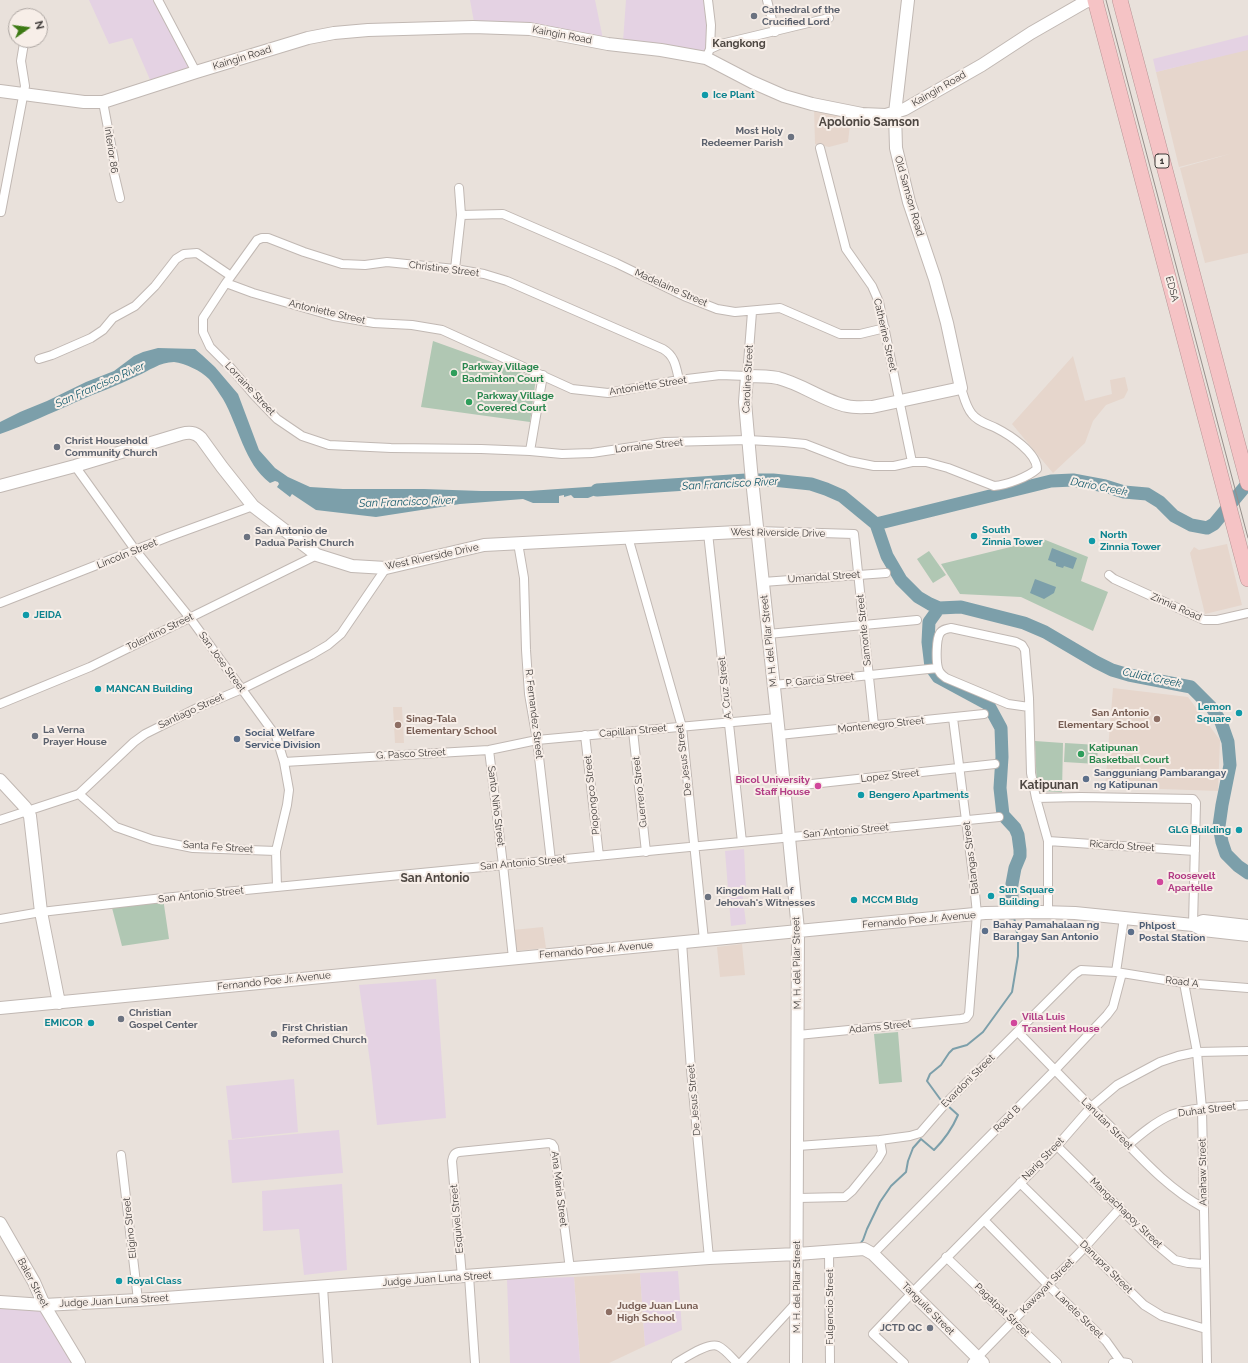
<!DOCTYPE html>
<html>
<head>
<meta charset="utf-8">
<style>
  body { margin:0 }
  #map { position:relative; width:1248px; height:1363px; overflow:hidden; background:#e9e1db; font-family:Raleway,sans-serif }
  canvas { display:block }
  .north { position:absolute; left:8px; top:8px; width:40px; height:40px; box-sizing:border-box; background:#f7eee8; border:1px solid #ada6a2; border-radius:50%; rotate:76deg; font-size:11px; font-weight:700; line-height:16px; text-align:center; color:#3f3b39 }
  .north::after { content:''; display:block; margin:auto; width:14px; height:18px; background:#3d7a14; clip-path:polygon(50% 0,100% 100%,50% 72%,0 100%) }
</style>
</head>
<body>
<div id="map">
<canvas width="1248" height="1363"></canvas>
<div class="north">N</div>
</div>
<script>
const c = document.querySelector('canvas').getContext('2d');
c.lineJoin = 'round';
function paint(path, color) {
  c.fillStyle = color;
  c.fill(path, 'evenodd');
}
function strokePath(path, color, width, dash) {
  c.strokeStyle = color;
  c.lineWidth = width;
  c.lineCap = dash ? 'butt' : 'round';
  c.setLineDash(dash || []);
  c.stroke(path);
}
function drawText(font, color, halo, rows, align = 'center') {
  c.font = font + ' Raleway,sans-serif';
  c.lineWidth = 4;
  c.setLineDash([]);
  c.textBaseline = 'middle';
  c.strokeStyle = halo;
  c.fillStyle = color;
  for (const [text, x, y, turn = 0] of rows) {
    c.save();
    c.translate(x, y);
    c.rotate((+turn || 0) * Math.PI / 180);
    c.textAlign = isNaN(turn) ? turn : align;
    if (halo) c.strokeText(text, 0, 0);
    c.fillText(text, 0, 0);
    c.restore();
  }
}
paint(new Path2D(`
  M1248 49V253L1205 263 1180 168 1233 153 1179 167 1156 72Z
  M814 107 851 115 848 142 829 147 815 144Z
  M1073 356 1085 401 1112 394 1110 380 1125 377 1128 390 1124 398 1106 405 1093 421 1085 443 1053 473 1012 424Z
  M1227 544 1242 605 1205 614 1190 553 1194 547 1199 550Z
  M1113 688 1188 697 1220 740 1218 791 1105 787Z
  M393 707H402L404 743H395Z
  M543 927 546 948 515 951 513 930Z
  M742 944 745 975 720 977 717 947Z
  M640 1273 645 1346 609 1363H580L574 1277Z`), '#e6d6cc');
paint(new Path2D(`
  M89 0H156L189 67 151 82 132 38 109 44Z
  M470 0H595L603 39 474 22Z
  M626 0H707L708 52 623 42Z
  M1248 35V50L1156 72 1153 59Z
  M744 849 746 889 742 891 746 924 731 926 725 851Z
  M436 979 446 1118 377 1125 371 1069 359 985Z
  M294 1079 298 1132 232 1139 226 1086Z
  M339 1130 343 1173 232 1183 228 1140Z
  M342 1184 347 1270 304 1275 299 1229 263 1231 262 1191Z
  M678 1271 682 1330 645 1346 640 1273Z
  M574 1277 580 1363H510L507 1279Z
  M0 1307 41 1310 72 1363H0Z`), '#e4d2e3');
paint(new Path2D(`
  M433 341 536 378 530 422 421 407Z
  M1043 539 1088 557 1081 581 1108 592 1093 631 1021 597 960 594 941 564Z
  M929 551 946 575 933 583 917 559Z
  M1035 741 1063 743 1062 792 1037 791Z
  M1065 743 1098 745 1097 764 1064 762Z
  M163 898 169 939 122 946 111 904Z
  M898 1032 902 1082 879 1084 874 1034Z`), '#b0c7b3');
paint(new Path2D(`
  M158 348 195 349 202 355 215 367 238 394 259 450 275 468 288 477 310 487 343 489H424L481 491H529L615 485V490L603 492 588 498H574L571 495 564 497V495L559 496V503H533L523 499 460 504 376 517 316 510 292 494 290 497 277 487 279 484 278 482 275 481 270 483C244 463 239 427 223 399 219 393 214 385 209 379 201 371 185 363 174 362 160 362 149 371 137 376 117 386 96 393 76 402 51 413 26 425 0 434V422L20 412 47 401 86 382 114 371 134 356 143 352Z
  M1052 548 1077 558 1073 569 1064 566 1063 568 1056 566V563L1048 560Z
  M1035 579 1056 587 1054 593 1044 599 1030 593Z`), '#7c9faa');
strokePath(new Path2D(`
  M943 1103 927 1081 930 1074 941 1065 949 1053 953 1049 967 1045 983 1032 1012 992 1018 956V938L1014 917
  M860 1244 863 1240 867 1229 880 1202 891 1186 906 1172 908 1161 913 1148 921 1139 934 1150C945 1139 952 1129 958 1115L947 1105`), '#7c9faa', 2);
strokePath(new Path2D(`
  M597 490 746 480H773L811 484 826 489 842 496 876 524 887 556 901 580 918 597 930 604 939 608 961 607 1024 623 1045 632 1096 662 1112 670 1129 675 1191 687 1212 708 1221 722 1228 742 1230 765 1222 805 1219 826 1222 842 1226 854 1238 866 1248 873
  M876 524 1051 481 1073 480 1105 486 1124 492 1147 494 1160 502 1174 516 1191 525 1207 528 1214 524 1248 483
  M939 608 929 622 928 642 931 667 938 677 988 704 1001 728 1002 757 1000 788 1003 815 1015 828 1018 835 1020 850V856L1015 868 1012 884V913`), '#7c9faa', 13);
const street = new Path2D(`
  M158 0 196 72
  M708 0 711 25 710 49
  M767 0 775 32
  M706 58 710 49 721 44 829 18
  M103 102 114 160V173L120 198
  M820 148 846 249 872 286 879 302 912 462
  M1 212 25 86 21 61 24 43
  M461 215 503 214 616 263 684 296 717 309 735 312 780 308 840 334H860L885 328
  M455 269 461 215 459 188
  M226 283 253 293 333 316 374 323 412 325 442 330 572 389 608 393 679 380 720 375 747 376 752 312
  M39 359 52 355 91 338 103 330 113 318 135 306 155 286 176 259 184 254 197 253 231 276
  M679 380C676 367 675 356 663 349L507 281 484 274 455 269 387 262 365 265 342 264 304 252 268 238H262L257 240 226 283 203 318V332L210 347 230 367 254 395 277 419 302 436 329 445 391 448 481 449 530 451 562 454 592 453 665 442 748 440 784 442 805 444 849 461 874 466H894L912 462H926L948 468 994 486C1007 485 1028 477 1037 469 1037 453 1010 435 996 428 988 424 978 422 972 414 966 407 964 397 961 388
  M530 451 543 375
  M75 466 136 551 190 618 276 736 284 762 289 790 287 805 276 851 277 887
  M757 531 854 534 874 725
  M708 533 742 842
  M628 537 682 727 704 940
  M518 543 524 578 526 650 529 694 537 740 551 861
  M1109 575 1114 579 1204 620H1217L1248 613
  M763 582 886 573
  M0 603 168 537 253 506
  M768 634 917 620
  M774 685 938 668
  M0 704 90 667 317 555
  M1029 707 1008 704 946 678C942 675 939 673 938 668 936 661 936 639 940 633 943 629 946 629 951 628L1016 642 1022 645 1025 650 1029 698 1031 773 1036 798 1048 841V912
  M633 731 646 852
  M585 735 599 856
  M779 735 984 714
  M489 750 503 865 513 958
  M284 762 489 750 537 740 777 718
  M784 787 995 764
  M79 794 116 827 153 840 193 848 276 851
  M1036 798 1081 797 1193 799 1196 803 1193 925
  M0 820 79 794 134 742 145 734 197 708 242 689 311 655 328 645 341 634 386 568
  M1048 841 1195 851
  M0 919 41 912 163 898 999 817
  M682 942 691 1070 709 1258
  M1116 972 1124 918
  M1184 983 1197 1052 1202 1109 1207 1363
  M1018 1032C1049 1064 1080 1096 1112 1128 1140 1157 1168 1189 1204 1208
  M798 1035 961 1019 966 1018 969 1014 977 914 974 883 953 718
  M1128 1145C1141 1134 1155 1122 1171 1115 1193 1106 1224 1107 1248 1105
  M798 1146 880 1140 910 1136 920 1133 946 1103 1075 974 1081 970 1116 972 1184 983 1248 988
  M1057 1146 1156 1244 1175 1260 1188 1263 1204 1264
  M121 1155 138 1300
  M1020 1183 1144 1305 1162 1316 1206 1329
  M798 1198 845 1197 852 1191 878 1159 882 1152 880 1140
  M984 1220 1048 1285 1106 1341 1121 1362
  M829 1252 830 1363
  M873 1254 1055 1070 1107 1015 1113 1007 1122 973
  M946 1257 1057 1363
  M469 1276 475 1363
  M462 1277 452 1161C453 1156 454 1153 459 1152L549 1143 552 1144 554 1147 570 1269
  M323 1287 328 1363
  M676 1363C685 1358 708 1342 718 1346 725 1349 732 1358 737 1363
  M741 1363 796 1303
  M904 1363 873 1334 912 1293 1057 1146 1091 1107 1117 1085 1160 1062 1178 1056 1197 1052 1248 1051
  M972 1363 1085 1247 1120 1208
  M1113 1363 1121 1362 1128 1363`);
const secondary = new Path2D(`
  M0 91 84 102H103L196 72 308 38 334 33 368 30 473 27 530 29 608 44 661 50 706 58 752 82 784 96 812 104 862 114 886 115 905 109 982 65 1031 33 1085 2 1092 0
  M0 486 75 466 181 434C189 432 195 432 201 438L222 467 253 506 317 555 352 566 386 568 484 545 757 531
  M0 780 25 807 30 816 41 912 59 1003
  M1193 925 1203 921 1248 926
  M0 1008 985 913 1041 912 1075 913 1193 925 1203 930 1248 935
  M0 1223 34 1282 44 1305 79 1363
  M0 1302 44 1305 138 1300 709 1258 797 1254 864 1249 873 1254 983 1363
  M796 1363 798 930 779 735 751 470 745 402 747 376C757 376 768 376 778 378 802 384 824 401 847 406 855 408 864 407 872 407L961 388 947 323 935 279 909 202 896 148 895 113 908 0`);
const highway = new Path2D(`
  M1095 0 1248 579
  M1120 0 1248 483`);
strokePath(street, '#c1b8b3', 10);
strokePath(secondary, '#c1b8b3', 14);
strokePath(highway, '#b59394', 16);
strokePath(street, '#fff', 8);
strokePath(secondary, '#fff', 12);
strokePath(highway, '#f5c3c5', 15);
strokePath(new Path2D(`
  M1106 0 1248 538`), '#958f8b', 1);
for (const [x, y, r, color] of [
  [754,16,4,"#6b7280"],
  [705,95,4,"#0f9aa8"],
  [791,137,4,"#6b7280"],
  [454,373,4,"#2e9e5b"],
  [469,402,4,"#2e9e5b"],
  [57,447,4,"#6b7280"],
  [974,536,4,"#0f9aa8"],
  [247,537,4,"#6b7280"],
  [1092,541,4,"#0f9aa8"],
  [26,615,4,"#0f9aa8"],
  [98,689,4,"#0f9aa8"],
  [1239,713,4,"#0f9aa8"],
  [1157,719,4,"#8d6e63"],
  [398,725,4,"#8d6e63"],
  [35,736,4,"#6b7280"],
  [237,739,4,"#5c6f8a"],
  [1081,754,4,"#2e9e5b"],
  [1086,779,4,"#5c6f8a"],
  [818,786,4,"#d1479c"],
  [861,795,4,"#0f9aa8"],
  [1239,830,4,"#0f9aa8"],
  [1160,882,4,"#d1479c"],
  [991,896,4,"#0f9aa8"],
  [708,897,4,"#6b7280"],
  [854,900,4,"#0f9aa8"],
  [985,931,4,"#5c6f8a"],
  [1131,932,4,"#5c6f8a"],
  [121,1019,4,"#6b7280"],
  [91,1023,4,"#0f9aa8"],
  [1014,1023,4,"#d1479c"],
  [274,1034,4,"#6b7280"],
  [119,1281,4,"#0f9aa8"],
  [609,1312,4,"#8d6e63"],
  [930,1328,4,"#6b7280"]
]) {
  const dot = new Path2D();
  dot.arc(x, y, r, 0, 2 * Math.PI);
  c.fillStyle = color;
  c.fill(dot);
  strokePath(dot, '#f7eee8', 1.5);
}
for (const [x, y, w] of [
  [1162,161,14]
]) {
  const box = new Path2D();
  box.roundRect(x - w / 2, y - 7, w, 14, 3);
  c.fillStyle = '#f7eee8';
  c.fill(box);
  strokePath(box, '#3f3b39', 1);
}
drawText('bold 9px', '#3f3b39', null, [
  ["1",1162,161]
]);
drawText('bold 10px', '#5b616d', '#f7eee8', [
  ["Cathedral of the",762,10],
  ["Crucified Lord",762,22],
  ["Most Holy",783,131,"right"],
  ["Redeemer Parish",783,143,"right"],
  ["Christ Household",65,441],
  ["Community Church",65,453],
  ["San Antonio de",255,531],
  ["Padua Parish Church",255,543],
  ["La Verna",43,730],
  ["Prayer House",43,742],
  ["Kingdom Hall of",716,891],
  ["Jehovah's Witnesses",716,903],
  ["Christian",129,1013],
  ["Gospel Center",129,1025],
  ["First Christian",282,1028],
  ["Reformed Church",282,1040],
  ["JCTD QC",922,1328,"right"]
], 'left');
drawText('10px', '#3f3b39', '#f7eee8', [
  ["Kaingin Road",562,35,11],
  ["Kaingin Road",242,58,-17],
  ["Kaingin Road",939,89,-30],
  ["Interior 86",111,150,82],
  ["Old Samson Road",909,196,74],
  ["Christine Street",444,269,7],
  ["Madelaine Street",671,288,24],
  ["EDSA",1172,289,75],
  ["Antoniette Street",327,312,13],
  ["Catherine Street",885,335,77],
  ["Caroline Street",748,379,-87],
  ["Antoniette Street",648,386,-9],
  ["Lorraine Street",250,389,47],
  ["Lorraine Street",649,446,-6],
  ["West Riverside Drive",778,533,1],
  ["Lincoln Street",127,554,-22],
  ["West Riverside Drive",432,557,-12],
  ["Umandal Street",824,577,-4],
  ["Zinnia Road",1176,607,24],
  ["Samonte Street",864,630,-96],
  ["Tolentino Street",160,632,-26],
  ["M. H. del Pilar Street",769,641,-96],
  ["San Jose Street",222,662,54],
  ["P. Garcia Street",820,680,-6],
  ["A. Cruz Street",725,688,-96],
  ["Santiago Street",191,711,-25],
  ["R. Fernandez Street",534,714,83],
  ["Montenegro Street",881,725,-6],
  ["Capillan Street",633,731,-5],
  ["G. Pasco Street",411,754,-3],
  ["De Jesus Street",684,760,-97],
  ["Lopez Street",890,776,-6],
  ["Guerrero Street",640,792,-96],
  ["Piopongco Street",592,795,-96],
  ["Santo Niño Street",496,806,83],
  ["San Antonio Street",846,831,-5],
  ["Ricardo Street",1122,846,4],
  ["Santa Fe Street",218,847,4],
  ["Batangas Street",971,858,-97],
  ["San Antonio Street",523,863,-5],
  ["San Antonio Street",201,895,-6],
  ["Fernando Poe Jr. Avenue",919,920,-5],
  ["Fernando Poe Jr. Avenue",596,950,-5],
  ["M. H. del Pilar Street",797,963,-91],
  ["Fernando Poe Jr. Avenue",274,981,-6],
  ["Road A",1182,982,7],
  ["Adams Street",880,1027,-6],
  ["Evardoni Street",968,1081,-45],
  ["De Jesus Street",694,1100,-95],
  ["Duhat Street",1207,1110,-7],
  ["Road B",1007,1119,-45],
  ["Lanutan Street",1107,1124,45],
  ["Narig Street",1043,1159,-46],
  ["Anahaw Street",1203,1172,-91],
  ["Ana Maria Street",559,1189,83],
  ["Mangachapoy Street",1126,1213,44],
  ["Esquivel Street",457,1219,-95],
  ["Eligino Street",130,1228,-96],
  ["Danupra Street",1106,1267,45],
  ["Judge Juan Luna Street",437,1279,-4],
  ["Baler Street",33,1283,62],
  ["Kawayan Street",1047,1286,-46],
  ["M. H. del Pilar Street",797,1287,-90],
  ["Judge Juan Luna Street",114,1301,-3],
  ["Fulgencio Street",830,1307,-90],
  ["Tanguile Street",928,1309,45],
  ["Pagatpat Street",1002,1310,44],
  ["Lanete Street",1079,1315,44]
]);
drawText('bold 10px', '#0d838f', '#f7eee8', [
  ["Ice Plant",713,95],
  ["South",982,530],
  ["Zinnia Tower",982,542],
  ["North",1100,535],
  ["Zinnia Tower",1100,547],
  ["JEIDA",34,615],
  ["MANCAN Building",106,689],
  ["Lemon",1231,707,"right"],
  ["Square",1231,719,"right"],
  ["Bengero Apartments",869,795],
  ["GLG Building",1231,830,"right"],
  ["Sun Square",999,890],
  ["Building",999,902],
  ["MCCM Bldg",862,900],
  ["EMICOR",83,1023,"right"],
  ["Royal Class",127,1281]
], 'left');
drawText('bold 10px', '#27864d', '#f7eee8', [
  ["Parkway Village",462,367],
  ["Badminton Court",462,379],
  ["Parkway Village",477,396],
  ["Covered Court",477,408],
  ["Katipunan",1089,748],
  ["Basketball Court",1089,760]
], 'left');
drawText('bold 10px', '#785e54', '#f7eee8', [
  ["San Antonio",1149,713,"right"],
  ["Elementary School",1149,725,"right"],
  ["Sinag-Tala",406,719],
  ["Elementary School",406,731],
  ["Judge Juan Luna",617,1306],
  ["High School",617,1318]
], 'left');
drawText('bold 10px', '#4e5e75', '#f7eee8', [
  ["Social Welfare",245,733],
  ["Service Division",245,745],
  ["Sangguniang Pambarangay",1094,773],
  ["ng Katipunan",1094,785],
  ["Bahay Pamahalaan ng",993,925],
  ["Barangay San Antonio",993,937],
  ["Phlpost",1139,926],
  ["Postal Station",1139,938]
], 'left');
drawText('bold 10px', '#b23c85', '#f7eee8', [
  ["Bicol University",810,780,"right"],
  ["Staff House",810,792,"right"],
  ["Roosevelt",1168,876],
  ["Apartelle",1168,888],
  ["Villa Luis",1022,1017],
  ["Transient House",1022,1029]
], 'left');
drawText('bold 11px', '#4e4742', '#f7eee8', [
  ["Kangkong",739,44]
]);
drawText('italic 11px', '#145a6c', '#f7eee8', [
  ["San Francisco River",100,385,-24],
  ["San Francisco River",730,484,-3],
  ["Dario Creek",1099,487,11],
  ["San Francisco River",407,502,-2],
  ["Culiat Creek",1152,678,12]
]);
drawText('bold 12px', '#4e4742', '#f7eee8', [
  ["Apolonio Samson",869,122],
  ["Katipunan",1049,785],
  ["San Antonio",435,878]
]);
</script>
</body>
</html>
